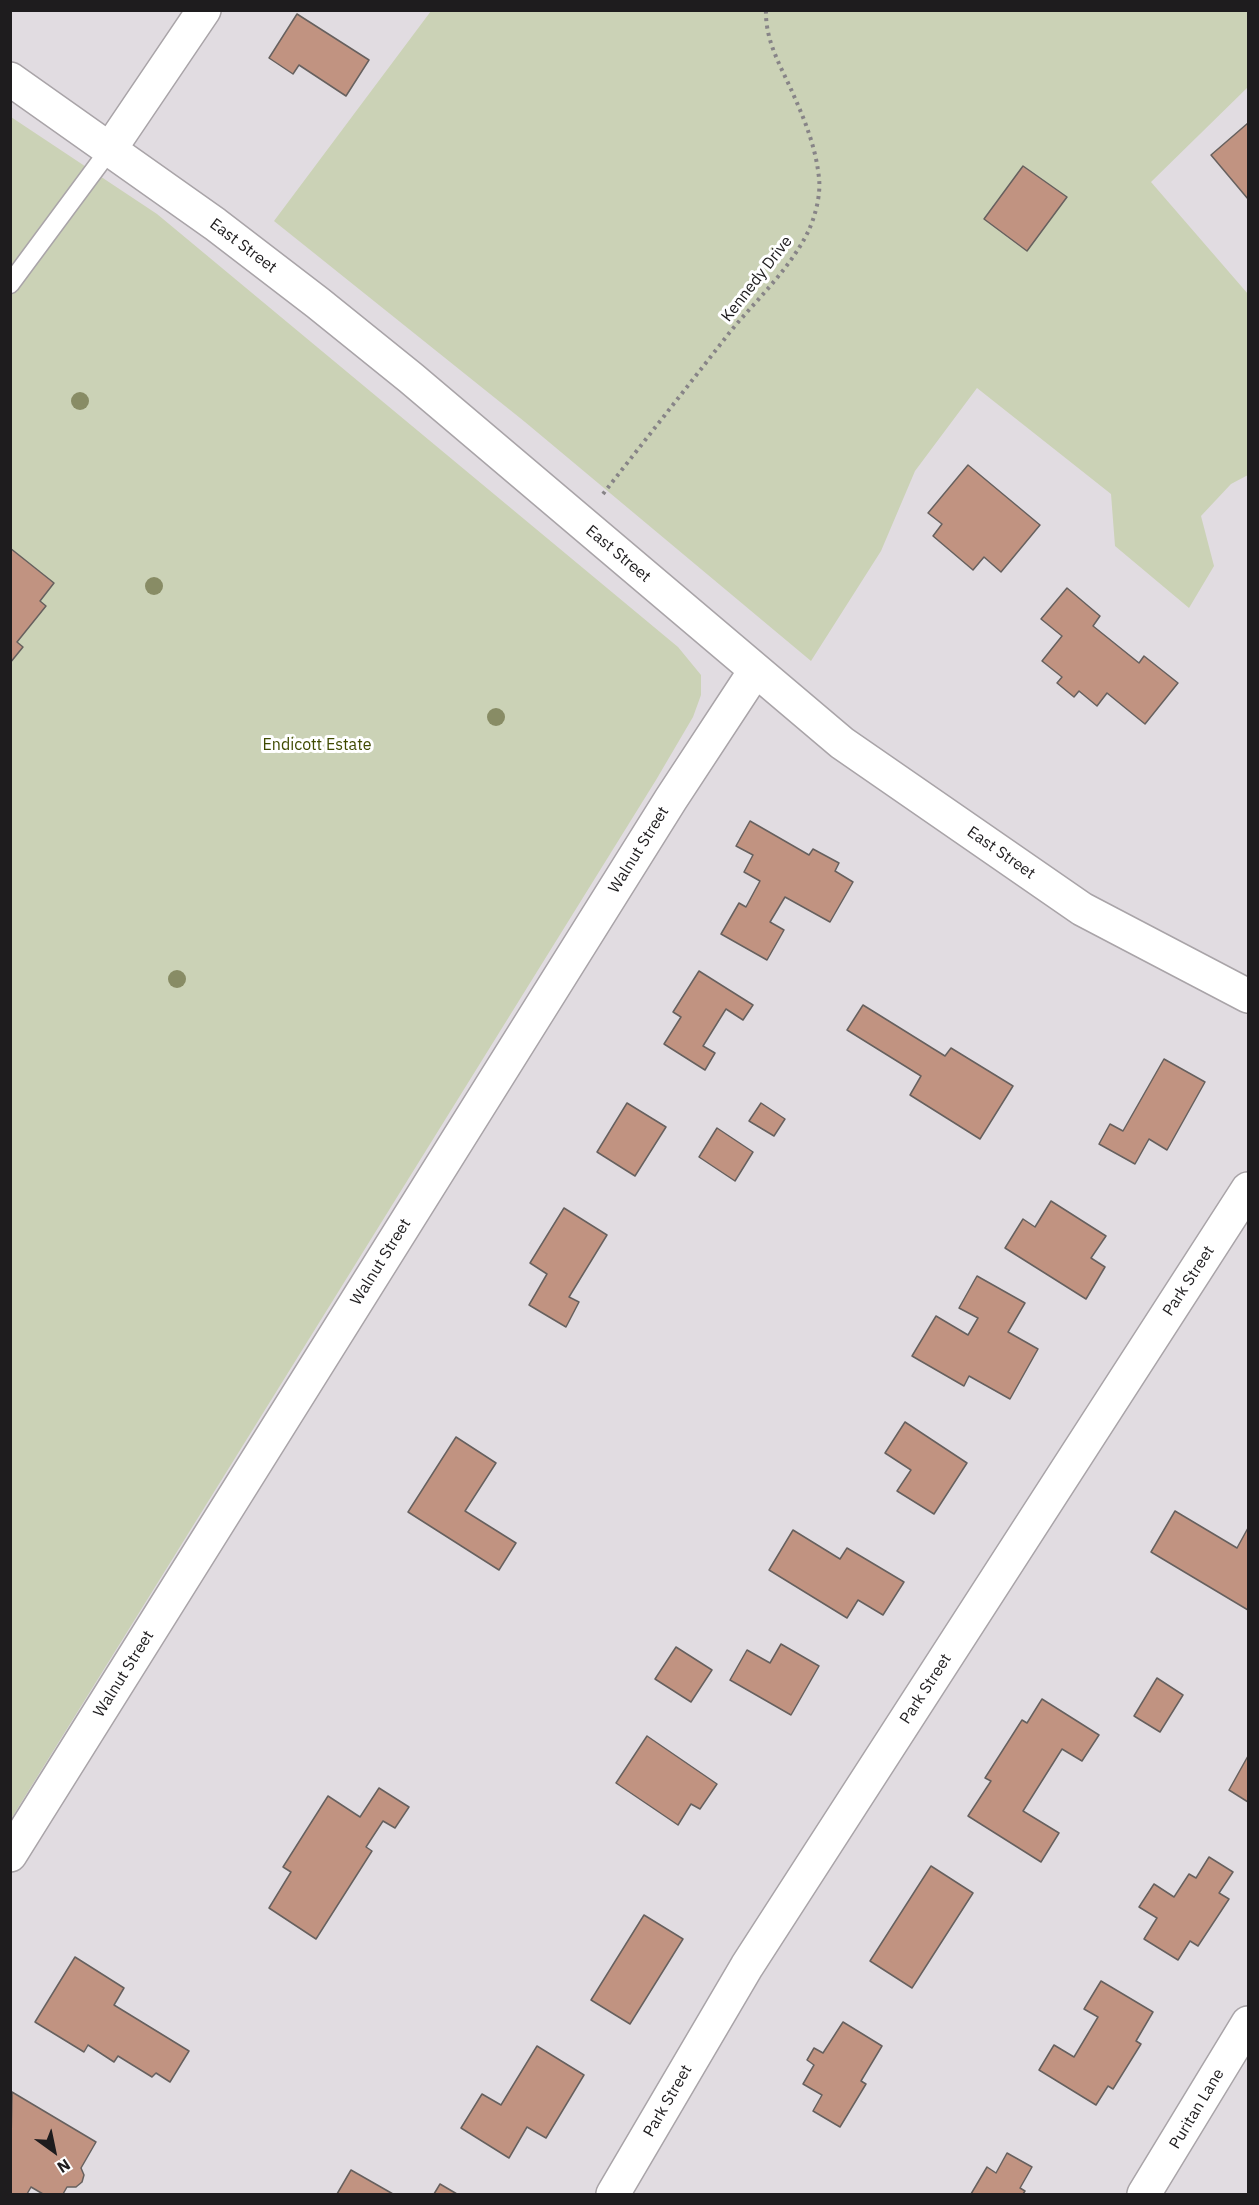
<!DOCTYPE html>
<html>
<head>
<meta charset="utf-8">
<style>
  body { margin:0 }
  #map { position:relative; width:1259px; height:2205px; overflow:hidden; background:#e1dce1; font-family:"IBM Plex Sans",sans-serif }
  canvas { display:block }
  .frame { position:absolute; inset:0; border:12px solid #1e1c1e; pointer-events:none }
  .north { position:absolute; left:24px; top:2121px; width:60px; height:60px; -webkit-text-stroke:4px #fff; paint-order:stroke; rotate:147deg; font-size:16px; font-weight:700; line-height:24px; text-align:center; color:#1e1c1e }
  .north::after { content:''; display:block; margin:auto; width:21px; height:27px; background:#1e1c1e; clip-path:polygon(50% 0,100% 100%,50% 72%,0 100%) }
</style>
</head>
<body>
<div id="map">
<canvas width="1259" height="2205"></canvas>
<div class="frame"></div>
<div class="north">N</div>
</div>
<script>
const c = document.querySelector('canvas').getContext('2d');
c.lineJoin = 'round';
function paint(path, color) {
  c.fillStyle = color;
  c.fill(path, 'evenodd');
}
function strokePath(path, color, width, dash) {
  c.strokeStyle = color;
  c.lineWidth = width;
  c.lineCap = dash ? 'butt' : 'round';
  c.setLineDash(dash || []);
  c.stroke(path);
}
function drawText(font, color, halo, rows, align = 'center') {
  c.font = font + ' "IBM Plex Sans",sans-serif';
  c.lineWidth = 6;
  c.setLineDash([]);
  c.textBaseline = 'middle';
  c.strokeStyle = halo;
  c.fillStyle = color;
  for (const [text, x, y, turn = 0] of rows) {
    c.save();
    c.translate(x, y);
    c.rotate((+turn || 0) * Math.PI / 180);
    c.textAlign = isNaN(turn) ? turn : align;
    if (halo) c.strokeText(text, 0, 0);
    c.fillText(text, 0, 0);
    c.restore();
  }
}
paint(new Path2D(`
  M431 11H1248V87L1151 182 1248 294V475L1231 484 1201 516 1214 566 1189 608 1115 546 1111 494 977 388 915 471 881 551 811 661 525 422 274 221Z
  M11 117 157 214 678 647 701 675V695L693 717 656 780 11 1819Z`), '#cbd2b6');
const building = new Path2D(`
  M297 14 369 60 346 96 299 65 293 74 269 58Z
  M1248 123V199L1211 155Z
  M1023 166 1067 197 1027 251 984 219Z
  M968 465 1040 525 1001 572 984 557 973 570 933 536 942 524 928 513Z
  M10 548 54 583 40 601 46 606 17 642 23 647 10 663Z
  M1067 588 1100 616 1093 626 1139 663 1144 656 1178 683 1145 724 1107 693 1097 706 1079 691 1074 697 1057 683 1062 677 1042 661 1062 636 1041 619Z
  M750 821 809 855 813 849 839 863 835 871 853 882 830 922 785 897 770 922 784 930 767 960 721 934 739 903 746 907 760 881 744 872 753 855 736 846Z
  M699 971 753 1005 743 1020 726 1009 703 1046 715 1053 705 1070 664 1044 681 1017 673 1012Z
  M863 1005 945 1056 951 1048 1013 1086 980 1139 910 1095 921 1076 847 1030Z
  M1164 1059 1205 1082 1167 1150 1149 1139 1135 1164 1099 1144 1110 1124 1123 1131Z
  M627 1103 666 1127 635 1176 597 1152Z
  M761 1103 785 1119 774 1136 749 1121Z
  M717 1128 753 1152 735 1181 699 1157Z
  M1051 1201 1106 1236 1091 1258 1105 1267 1086 1299 1005 1248 1023 1219 1035 1227Z
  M564 1208 607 1235 569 1297 579 1302 566 1327 529 1305 547 1274 530 1263Z
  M977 1276 1025 1303 1008 1332 1038 1349 1010 1399 969 1376 964 1386 912 1356 936 1316 968 1335 978 1318 959 1308Z
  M905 1422 967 1463 934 1514 897 1491 911 1470 885 1453Z
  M456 1437 496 1463 465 1511 516 1543 499 1570 408 1512Z
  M1175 1511 1237 1548 1248 1528V1610L1151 1552Z
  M793 1530 840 1559 847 1548 904 1582 883 1615 858 1600 847 1618 769 1570Z
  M781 1644 819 1666 791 1715 730 1680 747 1650 770 1663Z
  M676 1647 712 1670 691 1702 655 1679Z
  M1157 1678 1183 1695 1160 1732 1134 1716Z
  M1042 1699 1099 1735 1082 1761 1062 1749 1023 1811 1059 1833 1041 1862 968 1816 991 1781 985 1778 1022 1720 1027 1723Z
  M647 1736 717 1784 700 1809 691 1804 678 1825 616 1783Z
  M1248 1756V1802L1229 1790Z
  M379 1788 409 1807 395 1828 383 1821 366 1847 372 1851 316 1939 269 1908 291 1872 283 1867 328 1796 360 1817Z
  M1209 1857 1233 1872 1219 1893 1229 1899 1198 1946 1190 1941 1178 1960 1144 1939 1157 1918 1139 1907 1154 1884 1174 1897 1189 1874 1196 1878Z
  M931 1866 973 1893 912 1988 870 1961Z
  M644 1915 683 1939 630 2024 591 2000Z
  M75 1957 124 1988 114 2005 189 2051 170 2082 156 2073 152 2077 118 2056 114 2062 88 2045 84 2052 35 2022Z
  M1101 1981 1153 2012 1136 2041 1141 2044 1113 2089 1108 2086 1096 2105 1039 2070 1054 2045 1074 2057 1098 2017 1084 2009Z
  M843 2022 882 2046 861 2081 866 2084 840 2127 813 2111 822 2095 803 2084 814 2065 807 2060 814 2048 823 2053Z
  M537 2046 584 2075 546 2138 527 2127 509 2158 461 2128 482 2094 501 2105Z
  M12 2092 96 2142 81 2168 84 2175 82 2182 76 2187H67L63 2194H43L31 2187 27 2194H10Z
  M1007 2153 1032 2167 1020 2188 1025 2191 1023 2194H971L987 2167 996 2173Z
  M351 2170 393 2194H337Z
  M440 2184 457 2194H434Z`);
paint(building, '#c19381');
strokePath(building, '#66605e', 1.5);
const service = new Path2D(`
  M10 284 110 149`);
const minor = new Path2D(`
  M110 149 204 10
  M613 2194 747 1966 1248 1189
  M1144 2194 1248 2023`);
const tertiary = new Path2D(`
  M10 1855 671 799 755 671`);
const secondary = new Path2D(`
  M10 79 215 224 318 303 411 378 842 743 1082 909 1248 996`);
strokePath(service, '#a9a4a8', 21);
strokePath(minor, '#a9a4a8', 36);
strokePath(tertiary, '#a9a4a8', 36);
strokePath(secondary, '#a9a4a8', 36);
strokePath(new Path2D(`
  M603 494C645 440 688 386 730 332 757 299 789 270 808 232 815 217 821 195 819 178 816 149 806 123 794 96 782 68 765 42 766 10`), '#878487', 4, [3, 4.5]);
strokePath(service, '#fff', 18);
strokePath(minor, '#fff', 33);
strokePath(tertiary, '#fff', 33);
strokePath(secondary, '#fff', 33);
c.fillStyle = '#888c65';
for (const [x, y] of [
  [80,401],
  [154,586],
  [496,717],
  [177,979]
]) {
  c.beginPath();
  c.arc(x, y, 9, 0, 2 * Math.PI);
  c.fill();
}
drawText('16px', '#1e1c1e', '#fff', [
  ["East Street",243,246,37],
  ["Kennedy Drive",757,279,-52],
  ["East Street",618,554,40],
  ["Walnut Street",639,850,-58],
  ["East Street",1001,853,35],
  ["Walnut Street",381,1262,-58],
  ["Park Street",1189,1281,-57],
  ["Walnut Street",124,1674,-58],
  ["Park Street",926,1689,-57],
  ["Park Street",668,2101,-60],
  ["Puritan Lane",1197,2109,-59]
]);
drawText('16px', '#3f4a00', '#fff', [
  ["Endicott Estate",317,745]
]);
</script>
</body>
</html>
